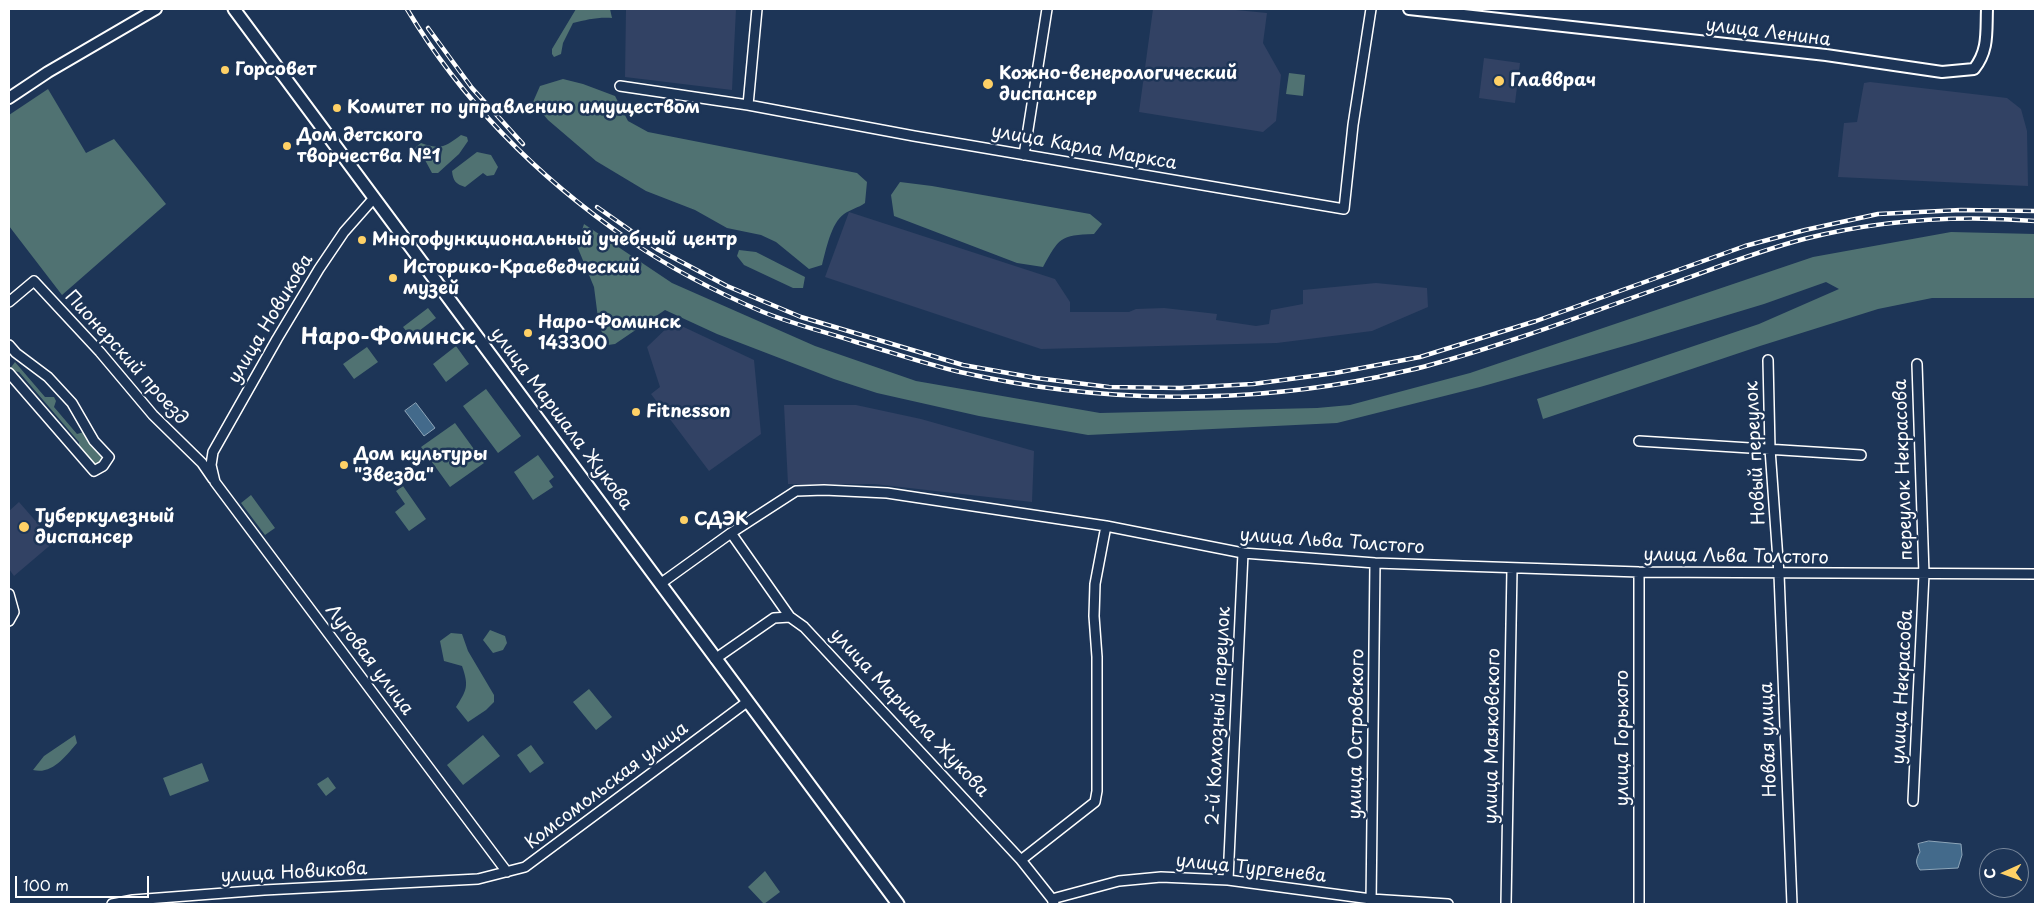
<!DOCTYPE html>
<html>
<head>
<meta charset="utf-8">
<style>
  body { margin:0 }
  #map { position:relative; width:2044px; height:913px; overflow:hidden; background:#1d3557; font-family:"Playpen Sans",sans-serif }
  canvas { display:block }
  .frame { position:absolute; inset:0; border:10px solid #fff; pointer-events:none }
  .north { position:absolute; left:1979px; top:848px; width:50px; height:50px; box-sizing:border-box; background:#1d3557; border:1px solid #77869a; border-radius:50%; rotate:268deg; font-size:14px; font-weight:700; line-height:20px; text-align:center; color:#fff }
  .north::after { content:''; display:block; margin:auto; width:18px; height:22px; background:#ffd166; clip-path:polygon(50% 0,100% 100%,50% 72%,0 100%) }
  .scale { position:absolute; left:15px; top:876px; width:134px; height:22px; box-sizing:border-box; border:2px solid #fff; border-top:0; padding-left:6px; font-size:15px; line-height:18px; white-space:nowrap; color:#fff; -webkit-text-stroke:4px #1d3557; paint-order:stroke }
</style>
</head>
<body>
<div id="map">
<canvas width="2044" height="913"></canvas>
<div class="frame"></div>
<div class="north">С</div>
<div class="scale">100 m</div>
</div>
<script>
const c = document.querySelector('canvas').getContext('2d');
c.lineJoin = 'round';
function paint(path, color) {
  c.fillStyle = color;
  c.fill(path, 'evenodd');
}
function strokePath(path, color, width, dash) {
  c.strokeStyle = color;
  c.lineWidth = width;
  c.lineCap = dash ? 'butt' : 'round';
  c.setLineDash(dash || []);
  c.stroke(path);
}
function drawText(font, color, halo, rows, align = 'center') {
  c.font = font + ' "Playpen Sans",sans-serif';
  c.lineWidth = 5;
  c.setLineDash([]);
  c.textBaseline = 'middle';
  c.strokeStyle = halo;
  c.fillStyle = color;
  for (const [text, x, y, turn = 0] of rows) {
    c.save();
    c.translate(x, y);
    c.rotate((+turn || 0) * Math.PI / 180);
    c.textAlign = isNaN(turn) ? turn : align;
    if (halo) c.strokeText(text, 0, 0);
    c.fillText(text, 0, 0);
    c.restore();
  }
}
paint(new Path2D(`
  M626 9H736L732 90 625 77Z
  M1153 9H1226L1267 13 1263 43 1281 75 1276 121 1263 132 1139 112Z
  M1484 58 1520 63 1515 103 1479 98Z
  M1870 82 2007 98 2021 109 2027 131 2028 186 1838 177 1844 123 1857 122 1864 83Z
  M849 212 1055 279 1070 302V312H1129L1136 309 1164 308 1217 314 1216 320 1256 326 1269 324 1271 310 1303 304V290L1376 283 1427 288 1428 307 1372 331 1277 343 1041 349 825 277Z
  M673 322 754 360 761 434 709 471 651 394 660 387 647 347Z
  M784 405H856L921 419 1034 451 1032 502 874 484H788Z
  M19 502 54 542 14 576 9 569V511Z`), '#324264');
paint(new Path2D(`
  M576 9H610L612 18C597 17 586 20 573 23L563 43 561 54 554 57 552 54V49Z
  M1289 73 1305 75 1303 96 1286 94Z
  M563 79 583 84 615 96 628 121 648 132 857 173 867 182 865 203C858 208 851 209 844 214 831 223 826 250 822 265L809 269 776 242 761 235 727 228 695 210 646 191 596 161 548 120 533 102 540 86Z
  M48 89 86 153 114 139 166 204 62 295 9 226V115Z
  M461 135 467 137 468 141 459 154 438 173H432L425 160 418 158 414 152 416 147 421 143C441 150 445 147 461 135Z
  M477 152 491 155 498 167 494 175 487 176 483 173 465 187C456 184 453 181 452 171Z
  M900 182 932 186 1090 214 1102 224 1094 234C1060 235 1059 238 1043 267L1017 263 894 216 891 195Z
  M584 224 672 283 815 346 916 381 1100 413 1317 408 1350 405 1470 373 1813 257 1951 232 2035 234V298H1932L1878 309 1760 346 1543 419 1537 399 1759 324 1839 289 1826 282 1764 304 1635 343 1480 387 1337 423 1088 435 979 416 877 393 834 379 717 334 665 310 615 344 608 345 599 326 594 287 577 246Z
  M739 250 756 252 805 277 803 288H793L744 265 737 256Z
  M428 308 436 318 411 337 403 327Z
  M456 346 469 364 446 382 433 364Z
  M367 347 378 362 354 379 343 364Z
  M15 362 45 397H54L56 401 54 407 77 434 84 432 102 454C102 460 101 463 95 466L79 450V442L19 372 9 370Z
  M486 389 521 436 498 453 463 406Z
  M455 423 484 463 450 487 421 447Z
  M538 455 554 477 549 481 553 487 533 500 514 472Z
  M403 486 426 519 409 531 395 512 405 504 396 491Z
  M251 495 275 528 265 535 241 503Z
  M490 630 505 636 507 643 503 650 493 653 483 640Z
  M451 633 462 634 468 651 494 695V702L486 710 468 722 456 707C467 690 469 686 462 666L444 661 440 641Z
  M589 689 612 717 596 730 573 702Z
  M75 735 77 743C66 756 52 775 33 770L44 756Z
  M483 735 500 756 463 785 447 765Z
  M531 745 544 763 530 773 517 755Z
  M202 763 209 781 170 796 163 778Z
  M328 777 336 788 326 796 317 784Z
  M765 871 780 892 764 904 748 887Z`), '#507272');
const water = new Path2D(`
  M416 403 435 428 424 436 405 411Z
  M1929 841 1961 844 1962 855 1958 868 1920 870C1915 863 1916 859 1920 852L1918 844Z`);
paint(water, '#436a8b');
strokePath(water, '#8ea6b9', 1);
const minor = new Path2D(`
  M620 86 748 105 914 136 1344 209 1353 125 1371 9
  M748 105 757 9
  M1024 155 1047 9
  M374 198 344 232 319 269 277 339 213 452 211 465 215 482 507 872
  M9 302 34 281 100 352 153 415 202 463 213 479
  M9 345 16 353 48 377 72 403 94 441 109 457 103 466 94 471 9 373
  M1768 360 1770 449 1779 574 1792 904
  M1639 441 1861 455
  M731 533 790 617
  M1639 572V904
  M660 584 731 533 796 491 824 490 887 493 1106 526 1243 553 1375 563 1639 572 2035 574
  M9 594 14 612 9 621
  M715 659 774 618 790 617 804 627 1021 860 1052 899 1054 904
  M1913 801 1924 574 1917 364
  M1021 860 1095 802 1097 791V657L1094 616 1095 584 1106 526
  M1228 880 1243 553
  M1052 899 1119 881 1161 877 1228 880 1371 899 1448 904
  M112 904 133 900 264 890 478 879 525 867 747 702
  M1371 904 1375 563
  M1506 904 1512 569`);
const tertiary = new Path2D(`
  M1409 9 1826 55 1942 72 1974 69C1989 50 1986 32 1987 9
  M9 98 48 72 156 9`);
const secondary = new Path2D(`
  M234 9 898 904`);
strokePath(minor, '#fff', 12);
strokePath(tertiary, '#fff', 14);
strokePath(secondary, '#fff', 15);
strokePath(minor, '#1d3557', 9);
strokePath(tertiary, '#1d3557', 10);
strokePath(secondary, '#1d3557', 11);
const rail = new Path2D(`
  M407 9C462 101 540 179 629 240 670 268 716 292 763 312 793 324 825 332 856 342 891 352 925 364 960 372 1096 403 1241 405 1378 377 1395 373 1413 370 1430 365 1511 343 1589 313 1668 285 1713 269 1758 251 1804 239 1878 220 1959 215 2035 221
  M428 28 472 88 523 144
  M597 207 657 249 727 286 801 317 963 365 1036 378 1109 387 1180 388 1253 384 1335 373 1420 357 1536 321 1745 246 1805 230 1878 214 1961 210 2035 211`);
strokePath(rail, '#fff', 4.5);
strokePath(rail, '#1d3557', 2.5, [8]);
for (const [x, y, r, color] of [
  [225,70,5,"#ffd166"],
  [1499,81,6,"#ffd166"],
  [988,84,6,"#ffd166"],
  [337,108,5,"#ffd166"],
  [287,146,5,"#ffd166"],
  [362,240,5,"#ffd166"],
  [393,278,5,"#ffd166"],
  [528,333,5,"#ffd166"],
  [636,412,5,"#ffd166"],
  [344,465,5,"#ffd166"],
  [684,520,5,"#ffd166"],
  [24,527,6,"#ffd166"]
]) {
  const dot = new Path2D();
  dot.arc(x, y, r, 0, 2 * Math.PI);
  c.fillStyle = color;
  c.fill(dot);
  strokePath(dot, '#1d3557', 2);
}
drawText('18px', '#fff', '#1d3557', [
  ["улица Ленина",1768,33,7],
  ["улица Карла Маркса",1084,148,10],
  ["улица Новикова",271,319,-59],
  ["Пионерский проезд",126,358,48],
  ["улица Маршала Жукова",561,419,53],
  ["Новый переулок",1756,453,-93],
  ["переулок Некрасова",1904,470,-92],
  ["улица Льва Толстого",1332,542,4],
  ["улица Льва Толстого",1736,557,1],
  ["Луговая улица",369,660,53],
  ["улица Некрасова",1903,687,-87],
  ["улица Маршала Жукова",909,713,47],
  ["2-й Колхозный переулок",1219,716,-87],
  ["улица Островского",1357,734,-89],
  ["улица Маяковского",1493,736,-89],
  ["улица Горького",1623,738,-90],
  ["Новая улица",1769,740,-92],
  ["Комсомольская улица",607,786,-37],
  ["улица Тургенева",1251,869,6],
  ["улица Новикова",294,873,-3]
]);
drawText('bold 18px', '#fff', '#1d3557', [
  ["Горсовет",235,70],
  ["Кожно-венерологический",999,74],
  ["диспансер",999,95],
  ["Главврач",1510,81],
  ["Комитет по управлению имуществом",347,108],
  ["Дом детского",297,136],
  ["творчества №1",297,157],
  ["Многофункциональный учебный центр",372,240],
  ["Историко-Краеведческий",403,268],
  ["музей",403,289],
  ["Наро-Фоминск",538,323],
  ["143300",538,344],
  ["Fitnesson",646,412],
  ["Дом культуры",354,455],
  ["\"Звезда\"",354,476],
  ["Туберкулезный",35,517],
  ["диспансер",35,538],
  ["СДЭК",694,520]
], 'left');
drawText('bold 22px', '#fff', '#1d3557', [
  ["Наро-Фоминск",388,338]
]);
</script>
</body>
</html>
